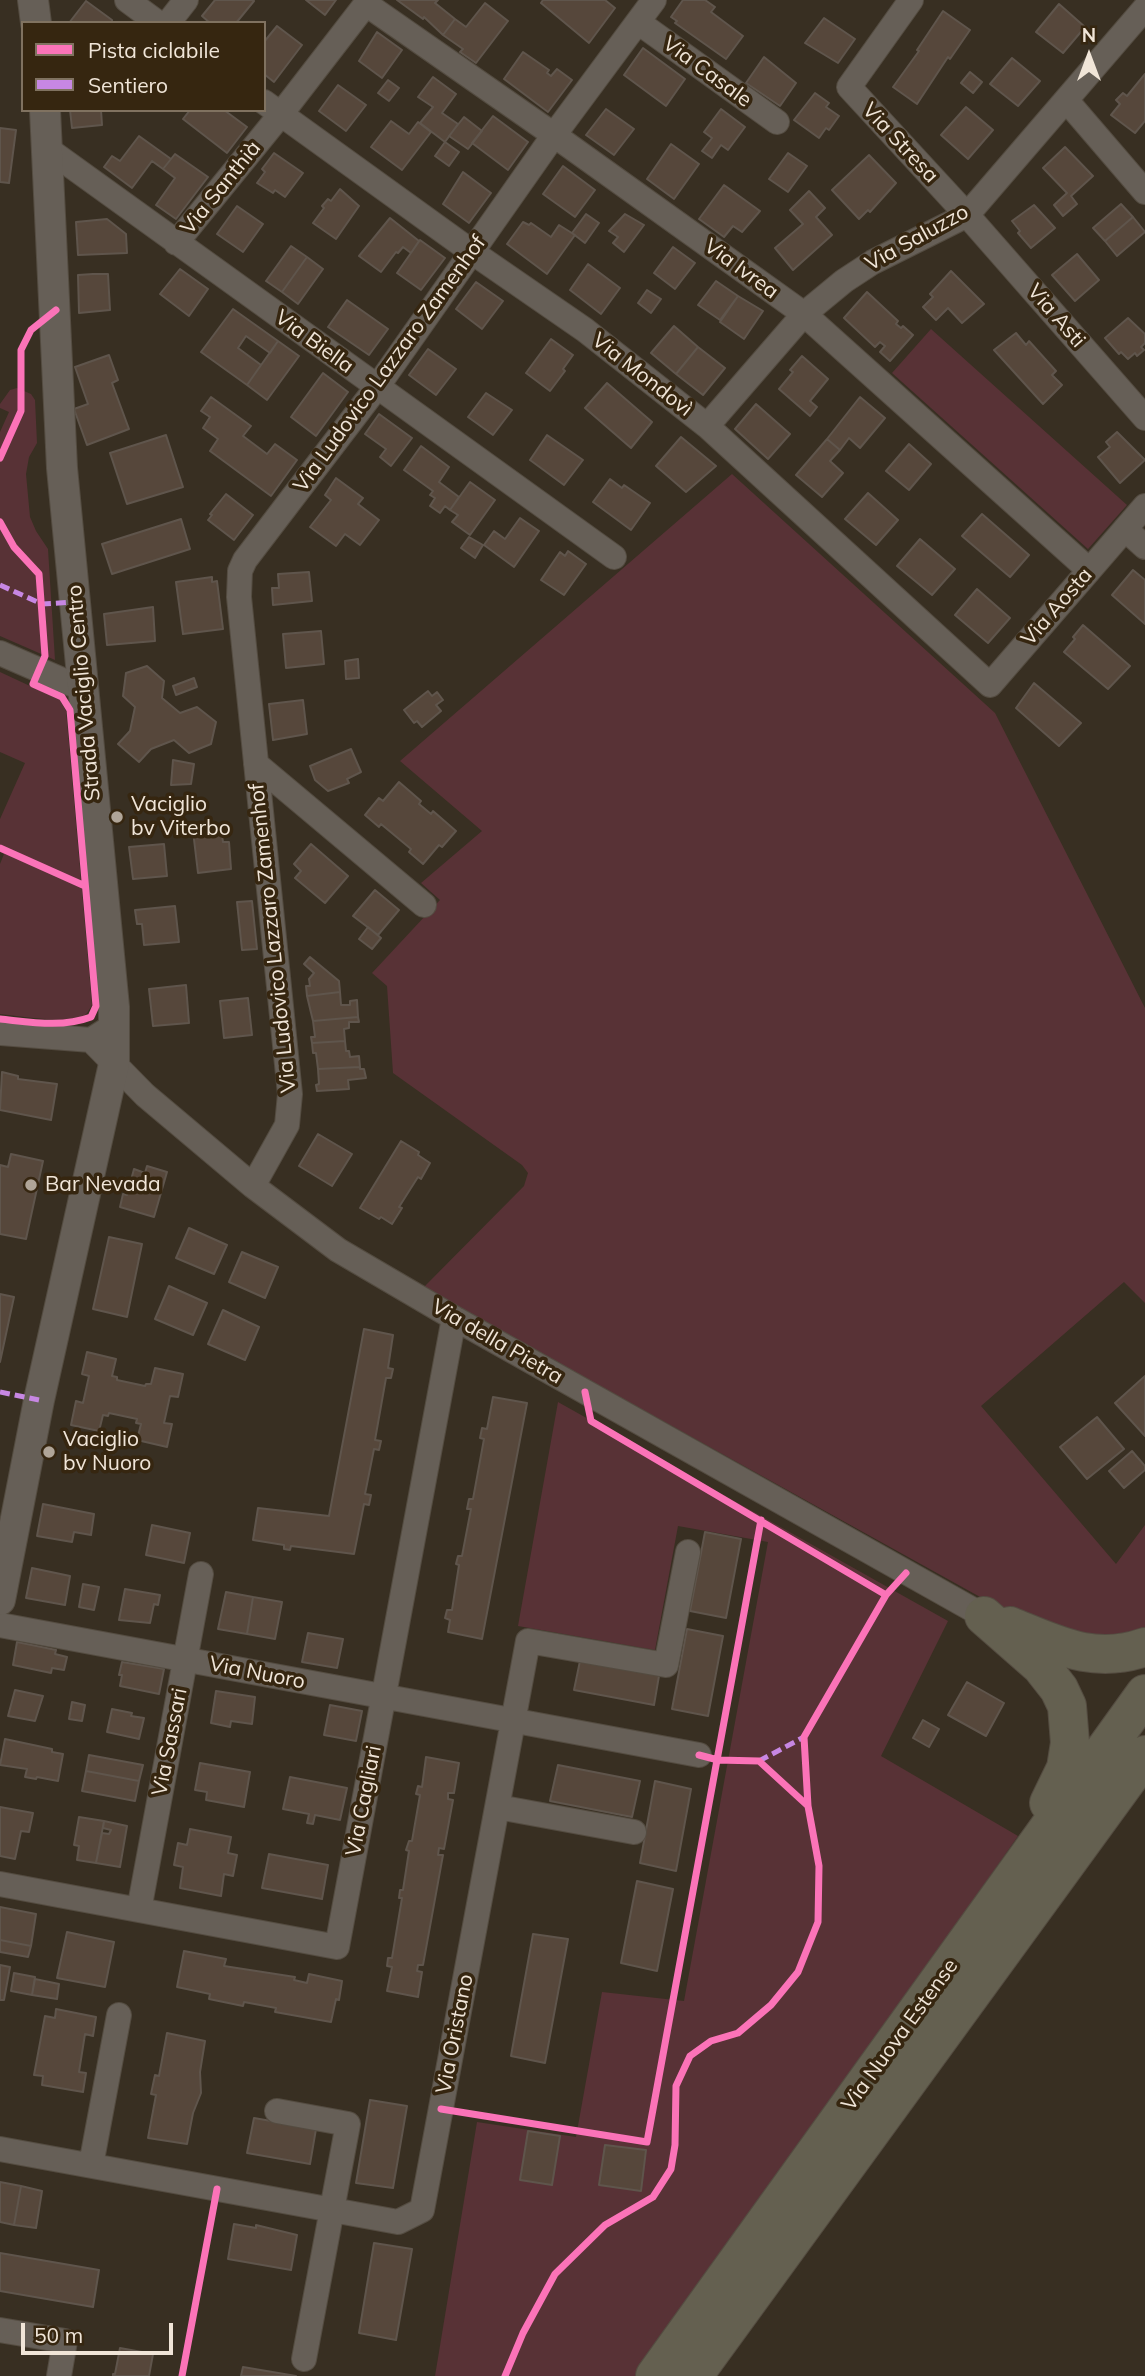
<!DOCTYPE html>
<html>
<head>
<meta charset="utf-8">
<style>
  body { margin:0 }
  #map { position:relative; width:1145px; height:2376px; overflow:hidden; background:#382f22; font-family:Mulish,sans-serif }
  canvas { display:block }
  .legend { position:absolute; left:21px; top:21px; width:245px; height:91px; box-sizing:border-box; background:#362610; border:2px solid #807260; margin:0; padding:9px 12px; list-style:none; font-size:21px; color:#f0e5d8 }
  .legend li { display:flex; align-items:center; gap:14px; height:35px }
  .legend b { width:35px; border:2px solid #807260 }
  .north { position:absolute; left:1054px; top:21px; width:70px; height:70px; -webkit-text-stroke:5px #362610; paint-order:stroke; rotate:0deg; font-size:19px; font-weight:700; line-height:28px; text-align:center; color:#f0e5d8 }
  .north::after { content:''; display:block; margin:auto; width:24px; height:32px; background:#f0e5d8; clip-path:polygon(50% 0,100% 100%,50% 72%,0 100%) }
  .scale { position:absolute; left:21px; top:2323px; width:152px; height:32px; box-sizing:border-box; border:4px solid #f0e5d8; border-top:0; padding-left:9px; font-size:21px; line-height:24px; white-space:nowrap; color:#f0e5d8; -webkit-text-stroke:5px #362610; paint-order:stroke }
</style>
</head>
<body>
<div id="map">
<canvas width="1145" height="2376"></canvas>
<ul class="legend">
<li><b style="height:9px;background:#fb73b8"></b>Pista ciclabile</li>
<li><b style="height:9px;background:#c787e3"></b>Sentiero</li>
</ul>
<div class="north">N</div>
<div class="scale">50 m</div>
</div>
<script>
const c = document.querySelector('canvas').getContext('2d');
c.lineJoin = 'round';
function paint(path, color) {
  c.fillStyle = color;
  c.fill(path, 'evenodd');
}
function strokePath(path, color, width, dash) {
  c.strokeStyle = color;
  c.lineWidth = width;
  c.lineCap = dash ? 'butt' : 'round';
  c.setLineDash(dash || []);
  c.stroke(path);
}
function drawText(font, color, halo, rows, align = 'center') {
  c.font = font + ' Mulish,sans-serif';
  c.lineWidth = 7;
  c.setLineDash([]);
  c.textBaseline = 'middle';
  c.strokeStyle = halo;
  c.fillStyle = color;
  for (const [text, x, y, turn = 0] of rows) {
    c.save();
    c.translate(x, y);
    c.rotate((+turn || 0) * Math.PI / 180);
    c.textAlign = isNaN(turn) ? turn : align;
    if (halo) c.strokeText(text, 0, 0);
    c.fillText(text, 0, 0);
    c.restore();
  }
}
paint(new Path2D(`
  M931 329 1127 505 1088 549 892 373Z
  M17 388 31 394 35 400 37 443 29 457 26 474 30 517 36 531 48 549 55 660 0 636V432L9 412 0 408V404L10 390Z
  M732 474 995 713 1145 1008V1303L1124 1282 981 1406 1116 1564 1145 1525V1638L1075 1641 982 1598 423 1288 524 1186 528 1173 522 1165 393 1073 387 986 372 973 440 900 421 883 482 831 400 761Z
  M0 672 60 700 66 711 92 1005C89 1010 86 1016 81 1018 65 1023 18 1016 0 1014V864L4 854 0 852V819L25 763 0 752Z
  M558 1402 948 1621 881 1756 1018 1836 641 2376H435L477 2122 576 2137 602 1992 684 2001 768 1542 678 1526 655 1650 518 1626Z`), '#583236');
const building = new Path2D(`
  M215 0H252L254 1 236 23H210L202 16Z
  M306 0H336L325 15Z
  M397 0H438L435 3 455 19 443 35 424 17 423 19Z
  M543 0H605L615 8 589 43 541 3Z
  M683 0H705L715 7 711 12 743 36 726 59 675 23 677 21 671 17Z
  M86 1 112 20V23H69Z
  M485 3 508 21 476 63 460 52 463 49 443 35 455 19 466 27Z
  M1059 4 1085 27 1063 53 1036 32Z
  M943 11 970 30 950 59 948 57 917 104 893 87 919 51 917 50Z
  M824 18 855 39 838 63 805 43Z
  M277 26 302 45 274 82 264 74V42Z
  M377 32 402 50 382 78 359 61Z
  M643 48 685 79 666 106 624 75Z
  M523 52 549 70 547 73 551 76 557 69 572 80 548 112 504 79Z
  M764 57 796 83 780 106 746 83Z
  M1012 58 1040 81 1018 106 990 84Z
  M970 72 982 82 973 93 961 83Z
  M1145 74V121L1135 133 1111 115 1120 104 1116 100 1123 93 1127 96Z
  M433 77 456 94 442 113 458 124 445 142 420 123 433 107 418 97Z
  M388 80 399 88 389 101 378 93Z
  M338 85 366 105 346 131 319 111Z
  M815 93 829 103 826 107 839 116 829 130 826 128 819 138 794 120Z
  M966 107 993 130 968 159 941 135Z
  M606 109 634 129 614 155 586 135Z
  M721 109 745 127 728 150 721 145 712 158 702 151 712 138 704 132Z
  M70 110H101L102 125 72 128Z
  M190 110H224L247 127 227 153 183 119Z
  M493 116 528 142 508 170 472 143Z
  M464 117 482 131 468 149 449 136Z
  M391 121 409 134 418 122 431 132 402 170 371 147Z
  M0 128 16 130 9 183 0 182Z
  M139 136 171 159 163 169 152 161 132 188 104 167 112 156 120 161Z
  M445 142 459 152 449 166 435 156Z
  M671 144 699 164 674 199 647 179Z
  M1065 147 1093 176 1071 196 1077 204 1063 216 1054 205 1067 193 1043 168Z
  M274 153 303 173 285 197 275 190 273 193 257 183 265 172 262 169Z
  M788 153 807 166 788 192 769 179Z
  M175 154 208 177 176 219 156 205 175 178 163 169Z
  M869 155 896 183 870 212 868 210 859 219 832 190Z
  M563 166 595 190 575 217 543 194Z
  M463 172 491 193 469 223 443 204Z
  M724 185 760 211 742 232 733 226 724 237 699 219Z
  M340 189 359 206 336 239 313 223 324 208 322 206 328 199 331 201Z
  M809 191 825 208 816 217 832 235 793 270 775 248 803 224 790 210Z
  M1121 204 1133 217 1105 241 1093 228Z
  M1034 205 1055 228 1031 248 1018 233 1020 231 1012 221Z
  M237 206 263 224 243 252 217 234Z
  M586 214 599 223 585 243 572 233Z
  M625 214 644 225 624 252 613 243 618 237 609 231Z
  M1133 217 1145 232 1117 256 1105 241Z
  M390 218 419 241 411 253 403 247 398 253 396 252 381 272 359 256Z
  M107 219 126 234 127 253 78 255 76 222Z
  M523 222 529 225 531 223 551 237 559 225 575 235 547 274 507 244Z
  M420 240 445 258 421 290 397 273Z
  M291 246 307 257 282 292 266 281Z
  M673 247 695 263 675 289 654 273Z
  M1077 254 1099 280 1075 301 1052 275Z
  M307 257 323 269 298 304 282 292Z
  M588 264 620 288 601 314 570 290Z
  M180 269 208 289 189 316 160 294Z
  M951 271 984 304 962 323 948 308 936 320 923 307 933 297 930 294Z
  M93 274H108L110 310 79 313 78 275Z
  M716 281 738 296 720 320 698 305Z
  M476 282 503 301 482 329 456 309Z
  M647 290 661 299 651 313 638 303Z
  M867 292 898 321 896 324 901 328 903 326 913 335 890 361 880 352 885 346 880 342 875 347 844 318Z
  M738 296 763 311 744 339 720 322Z
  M347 300 388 329 369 355 328 327Z
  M233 309 278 341 270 353 246 336 238 348 261 365 247 385 201 352Z
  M1128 318 1145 334V343L1141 347 1144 350 1137 356 1135 353 1128 359 1121 352 1119 354 1105 338Z
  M674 326 698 347 676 374 651 353Z
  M1016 333 1026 345 1029 341 1056 371 1052 375 1062 385 1043 404 994 350Z
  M551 339 573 355 563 369 565 371 550 391 526 373Z
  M278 341 299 356 267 400 247 385Z
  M698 347 725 368 703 395 676 374Z
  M428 349 456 369 436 395 409 375Z
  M109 355 118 380 112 383 129 429 87 445 74 409 88 404 75 367Z
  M802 356 828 379 810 401 817 407 810 416 779 389 793 372 790 370Z
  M323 373 348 392 316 436 291 417Z
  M607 383 652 422 631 448 585 408Z
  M486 393 512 410 493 435 468 417Z
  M211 397 251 426 243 436 267 454 275 444 297 460 271 496 210 451 218 439 203 428 210 417 201 411Z
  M860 397 885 418 860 448 849 438 840 450 827 439Z
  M756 404 790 434 768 459 735 429Z
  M379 414 412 438 391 466 380 457 386 449 365 434Z
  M1117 432 1145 460 1120 483 1098 457 1110 447 1106 442Z
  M166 435 183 487 127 504 110 453Z
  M547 435 583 460 564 485 530 460Z
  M681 437 716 466 686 492 656 466Z
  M827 439 840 450 830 461 843 473 822 497 796 475Z
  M909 444 931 464 909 490 886 471Z
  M421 446 449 467 439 482 459 497 450 510 445 506 440 513 430 506 435 498 430 495 433 491 404 470Z
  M336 478 363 498 358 504 379 520 360 545 345 534 336 546 310 527 331 500 325 495Z
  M610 479 622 488 624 485 650 503 631 530 593 502Z
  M470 482 495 500 470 535 452 522 458 515 450 510Z
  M868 493 898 520 876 545 845 519Z
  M226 494 253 515 234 540 208 520 212 515 210 514Z
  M982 514 1029 555 1010 577 962 536Z
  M520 518 539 531 514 567 484 545 494 531 505 539Z
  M181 519 190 549 112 574 102 544Z
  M469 537 483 545 475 558 461 548Z
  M920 539 955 569 932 595 897 566Z
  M568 551 586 564 564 595 541 580 560 552 565 556Z
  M1133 570 1145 580V624L1112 595Z
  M309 572 312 601 273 605 272 588H279L278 574Z
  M212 577V582L217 581 223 629 183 634 176 582Z
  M977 589 1010 618 988 643 955 615Z
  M153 607 155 641 107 645 104 614Z
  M1083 625 1130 666 1108 689 1064 652 1075 639 1073 637Z
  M321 631 324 664 286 668 283 634Z
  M358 659 359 678 346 679 345 661Z
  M147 666 164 681 162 698 180 713 197 707 216 722 211 744 189 753 174 740 151 749 139 762 118 744 130 731 135 707 123 696 126 673Z
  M194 678 197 687 176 695 173 686Z
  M1034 683 1081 723 1059 746 1016 708Z
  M428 691 432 696 437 692 443 700 436 705 441 711 422 727 417 721 414 723 404 710Z
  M303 700 307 734 273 740 269 704Z
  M351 749 361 772 347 779 349 783 328 791 315 780 310 766Z
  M173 760 194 764 191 784 171 785Z
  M399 782 421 801 419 804 431 814 433 811 456 831 442 847 439 845 423 864 409 852 411 849 381 824 379 827 365 815 379 798 383 801Z
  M221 829 223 842H229L231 869 198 873 193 831Z
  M164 844 167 876 133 879 129 847Z
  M311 844 348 876 325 903 295 878 301 871 294 864Z
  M375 890 399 910 378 935 353 916Z
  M252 901 257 949 242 950 237 902Z
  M175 906 179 942 144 945 142 924H137L135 910Z
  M368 927 381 938 372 949 359 939Z
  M310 957 339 981 340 992 307 996 306 986H310L309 979 314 973 304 964Z
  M186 985 189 1023 153 1026 149 989Z
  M340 992 341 1005H350V1001L357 1000 358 1017 313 1021 307 996Z
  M248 998 252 1035 224 1038 220 1001Z
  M358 1017 359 1022H349V1028L344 1029 345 1041 312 1043 311 1037H315L313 1021Z
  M345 1041 346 1051H349L350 1057 359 1056 360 1067 318 1069 316 1053H313L312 1043Z
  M360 1067V1069H364L366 1078 348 1080 349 1089 317 1091 316 1085 319 1084 318 1069Z
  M2 1072 18 1076V1079L57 1084 51 1120 0 1110Z
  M318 1134 352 1154 332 1186 299 1166Z
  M401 1141 419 1152 418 1155 430 1163 421 1179 418 1177 399 1207 402 1208 392 1224 381 1217 379 1219 360 1208Z
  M11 1154 43 1161 26 1239 0 1234V1165L8 1167Z
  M147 1166 167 1172 154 1217 120 1207 123 1194 127 1195 134 1169 145 1173Z
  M189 1228 227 1245 214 1274 176 1258Z
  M109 1237 142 1244 127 1317 93 1309Z
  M242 1252 278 1267 265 1298 229 1282Z
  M169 1286 207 1303 193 1335 155 1319Z
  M0 1294 14 1297 0 1362Z
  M223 1310 259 1327 245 1360 208 1344Z
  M364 1329 393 1335 388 1368 393 1369 391 1378H386L375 1440 381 1441 379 1450 374 1449 365 1494 371 1495 369 1505 364 1504 354 1554 291 1546 290 1550 284 1549V1545L253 1540 258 1508 329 1516Z
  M87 1352 116 1359 112 1376 117 1377V1380L145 1386 146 1384H151L155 1368 183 1374 178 1397 170 1396 164 1423 172 1424 167 1447 137 1440 141 1424 136 1423 137 1419 109 1413 108 1416 103 1415 99 1431 71 1425 76 1401 83 1403 89 1376 82 1374Z
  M1145 1376V1436L1115 1403Z
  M493 1397 527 1403 482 1639 448 1632 450 1620 445 1618 447 1610H452L459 1565 456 1564 458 1556H462L471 1509H467L469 1499H473L484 1439 480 1438 482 1428 487 1429Z
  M1097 1417 1124 1449 1087 1479 1060 1447Z
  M1132 1451 1145 1466V1470L1124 1488 1109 1471Z
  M43 1504 94 1514 91 1535 74 1532 72 1542 37 1536Z
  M152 1525 190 1533 184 1563 146 1555Z
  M705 1532 741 1539 726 1618 690 1611Z
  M32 1568 70 1576 65 1605 26 1598Z
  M83 1584 99 1587 94 1610 79 1607Z
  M125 1589 160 1595 158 1605 154 1604 150 1623 119 1620Z
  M226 1592 253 1597 247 1634 218 1629Z
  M253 1597 282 1602 275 1639 247 1634Z
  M687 1629 723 1636 708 1716 672 1709Z
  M308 1633 343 1639 337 1668 302 1662Z
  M17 1642 56 1650 55 1654 67 1657 64 1670 52 1668 51 1673 13 1665Z
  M581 1656 660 1670 654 1705 574 1690Z
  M122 1662 164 1669 159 1694 120 1686 122 1675H119Z
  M967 1682 1004 1703 986 1736 948 1715Z
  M15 1690 43 1696 35 1721 8 1716Z
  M216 1691 255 1697 252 1724 231 1721 230 1727 211 1723Z
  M72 1702 85 1705 82 1721 69 1719Z
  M330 1705 362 1711 356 1741 324 1735Z
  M112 1709 132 1713 131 1716 144 1718 139 1739 107 1732Z
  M923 1720 939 1729 929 1747 913 1738Z
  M5 1739 52 1749V1752L63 1754 58 1781 37 1777 36 1779 25 1777 27 1769 0 1765Z
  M89 1755 143 1765 139 1781 86 1771Z
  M426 1757 459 1763 454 1793H448V1799L453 1800 444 1849 439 1848 438 1855H443L423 1965H418L417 1971 422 1972 418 1997 387 1991 392 1967 387 1966 388 1958H392L402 1898H399L400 1890H403L409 1851 406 1850 409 1841H412L420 1795 416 1794 418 1786 422 1787Z
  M200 1763 250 1772 244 1807 206 1800 207 1792 195 1790Z
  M558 1765 640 1781 632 1817 550 1801Z
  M86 1771 139 1781 135 1801 82 1791Z
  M290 1777 347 1788 340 1820 315 1815 313 1824 307 1823 309 1814 283 1809Z
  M655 1781 691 1789 676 1871 640 1863Z
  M0 1807 33 1813 29 1832 21 1831 15 1859 0 1856Z
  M79 1817 104 1821 96 1863 77 1860 79 1846 74 1845Z
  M104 1821 127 1826 120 1867 96 1863 102 1833 109 1834 111 1830 103 1828Z
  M190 1829 231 1837 228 1853 237 1855 233 1876 224 1874 221 1896 180 1888 183 1867 174 1865 178 1843 187 1845Z
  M269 1854 328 1865 322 1899 262 1888Z
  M637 1881 673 1889 657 1971 621 1963Z
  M0 1907 36 1914 31 1946 0 1940Z
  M67 1932 114 1942 105 1987 57 1978Z
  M533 1934 568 1939 545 2063 511 2056Z
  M0 1940 31 1946 28 1957 0 1952Z
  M184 1951 226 1959 224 1966 295 1977 294 1980 307 1983 309 1974 342 1981 339 2000 336 1999 331 2022 275 2012 276 2008 244 2002 243 2006 209 1999 210 1994 177 1987Z
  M0 1965 10 1967 4 2000H0Z
  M14 1973 35 1977 32 1995 11 1991Z
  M35 1979 59 1984 57 1999 32 1995Z
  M56 2009 96 2017 93 2036 85 2034 79 2072 86 2073 83 2092 42 2085 43 2076 34 2075 45 2016 55 2018Z
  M167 2033 205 2041 200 2072 201 2093 193 2113 187 2144 148 2138 156 2095 151 2094 155 2075 159 2076Z
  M370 2100 407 2106 393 2188 356 2183Z
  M254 2118 316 2129 310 2164 247 2153Z
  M528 2131 560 2136 552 2185 520 2180Z
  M605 2145 646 2150 641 2191 599 2185Z
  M0 2182 21 2186 14 2225 0 2222Z
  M21 2186 42 2191 36 2228 14 2225Z
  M234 2224 256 2228V2225L297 2235 291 2270 228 2259Z
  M374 2243 412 2249 396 2340 359 2333Z
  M0 2253 99 2270 93 2307 0 2291Z
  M120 2348 153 2354 149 2376H113V2374H115Z
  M243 2367 296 2376H241Z`);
paint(building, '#56473b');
strokePath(building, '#5f554c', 2);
const minor = new Path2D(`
  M127 0 158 23
  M911 0 849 87 967 215 1145 418
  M366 4 554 135 804 314 1089 570
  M638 22 777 122
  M168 23 186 0
  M1066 100 1145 192
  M264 102 472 252 585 330 707 426 990 685 1145 506
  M49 150 614 557
  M176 243 281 114 369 0
  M707 426 804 314 844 281 873 262 967 215 1145 8
  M1125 529 1145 547
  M0 653 83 689
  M256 764 424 905
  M0 1033 91 1040 105 1031
  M91 1040 145 1095 253 1186 338 1250 454 1318 984 1616
  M253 1186 287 1125 290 1094 239 597 240 571 245 560 377 387 554 135 654 0
  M0 1625 699 1755
  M498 1807 634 1832
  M0 1884 337 1947 454 1318
  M139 1910 201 1574
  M277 2111 348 2124 304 2359
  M0 2149 398 2222 422 2210 528 1641 666 1665 688 1552
  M91 2165 119 2015
  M0 2330 65 2341 59 2376`);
const tertiary = new Path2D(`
  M33 0 36 23
  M0 1600 39 1400 114 1064V1007L62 468 45 110`);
const trunk = new Path2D(`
  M984 1616 1041 1666 1059 1689 1067 1706 1070 1743 1066 1768 1049 1803
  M1010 1626C1057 1645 1094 1665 1145 1647
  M655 2376 1145 1694
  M693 2376 1145 1755`);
strokePath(minor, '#544c41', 26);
strokePath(tertiary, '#544c41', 32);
strokePath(trunk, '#544c41', 40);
strokePath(minor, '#665f57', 24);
strokePath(tertiary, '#665f57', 30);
strokePath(trunk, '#646050', 38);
strokePath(new Path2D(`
  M0 585 42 604 76 602
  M0 1392 39 1400
  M759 1761 804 1737`), '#c787e3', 5, [10, 5]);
strokePath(new Path2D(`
  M0 458 21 411V350L31 330 56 310
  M0 522 14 547 39 574 45 656 33 684 62 697 70 710 96 1006 91 1017C62 1028 30 1022 0 1019
  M0 848 85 886
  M585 1392 591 1421 886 1595
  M808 1806 804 1737 886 1595 906 1573
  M441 2109 647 2142 761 1520
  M182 2376 217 2189
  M505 2376 523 2333 555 2274 605 2225 653 2197 671 2169 675 2145 676 2086 690 2056 711 2041 738 2033 771 2005 798 1972 818 1922 819 1866 808 1806 759 1761 718 1760 699 1755`), '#fb73b8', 7);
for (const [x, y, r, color] of [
  [117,817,7,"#b0a598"],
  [31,1185,7,"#b0a598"],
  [49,1452,7,"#b0a598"]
]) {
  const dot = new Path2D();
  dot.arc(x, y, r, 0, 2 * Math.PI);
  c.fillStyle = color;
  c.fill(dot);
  strokePath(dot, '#362610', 2.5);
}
drawText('21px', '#f0e5d8', '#362610', [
  ["Via Casale",707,72,36],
  ["Via Stresa",900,143,47],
  ["Via Santhià",221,188,-51],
  ["Via Saluzzo",917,238,-29],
  ["Via Ivrea",741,269,36],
  ["Via Asti",1056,316,49],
  ["Via Biella",314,342,36],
  ["Via Ludovico Lazzaro Zamenhof",390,364,-54],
  ["Via Mondovì",642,375,38],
  ["Via Aosta",1057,607,-49],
  ["Strada Vaciglio Centro",84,693,-95],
  ["Via Ludovico Lazzaro Zamenhof",273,938,-96],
  ["Via della Pietra",497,1342,30],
  ["Via Nuoro",257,1673,11],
  ["Via Sassari",170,1742,-79],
  ["Via Cagliari",364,1801,-79],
  ["Via Oristano",455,2034,-79],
  ["Via Nuova Estense",900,2035,-54]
]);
drawText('21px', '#f0e5d8', '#362610', [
  ["Vaciglio",131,805],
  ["bv Viterbo",131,829],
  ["Bar Nevada",45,1185],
  ["Vaciglio",63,1440],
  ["bv Nuoro",63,1464]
], 'left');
</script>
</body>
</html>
